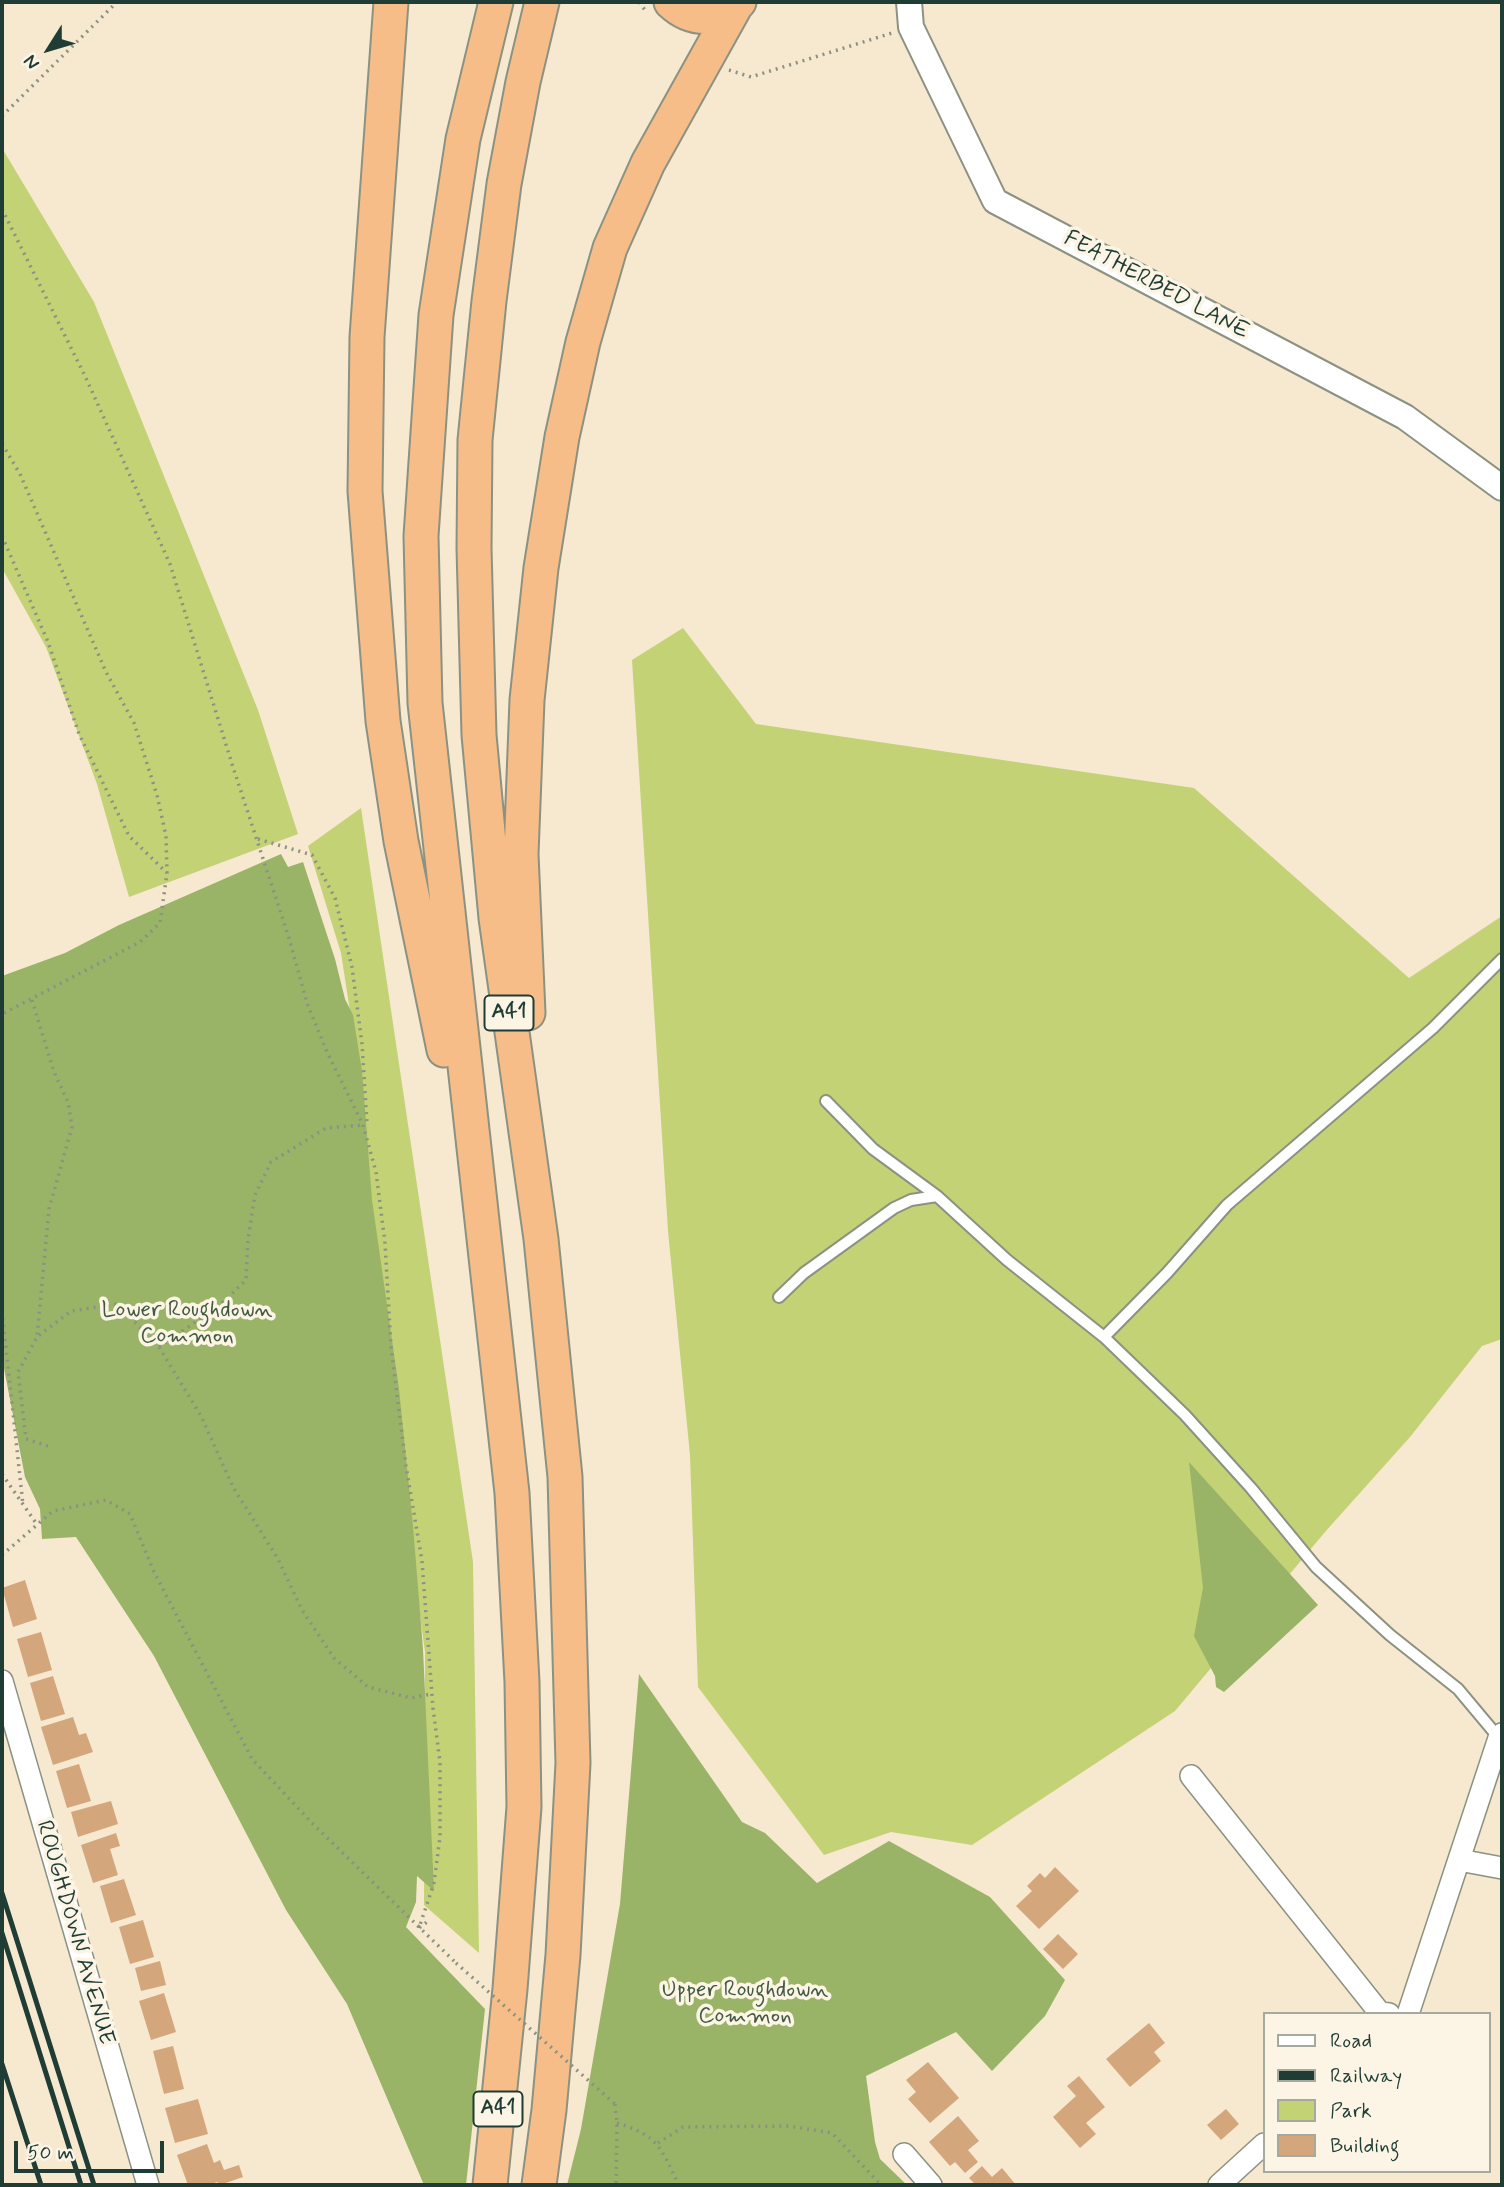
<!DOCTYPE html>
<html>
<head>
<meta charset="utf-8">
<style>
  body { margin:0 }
  #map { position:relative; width:1504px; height:2187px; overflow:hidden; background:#f7e8d0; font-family:Mynerve,sans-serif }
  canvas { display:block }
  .frame { position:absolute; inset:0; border:4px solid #1f3d34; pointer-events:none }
  .legend { position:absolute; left:1263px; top:2012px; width:228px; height:161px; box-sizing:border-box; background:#fcf5e5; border:2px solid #a4ab9e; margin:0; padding:9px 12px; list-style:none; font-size:21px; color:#1f3d34 }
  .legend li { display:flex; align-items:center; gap:14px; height:35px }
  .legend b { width:35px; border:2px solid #a4ab9e }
  .north { position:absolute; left:14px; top:14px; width:70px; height:70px; -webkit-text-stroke:5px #fcf5e5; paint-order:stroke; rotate:233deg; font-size:19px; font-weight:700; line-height:28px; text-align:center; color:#1f3d34 }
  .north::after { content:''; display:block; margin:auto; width:24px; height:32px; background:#1f3d34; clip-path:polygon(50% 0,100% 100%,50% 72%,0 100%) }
  .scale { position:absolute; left:14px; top:2141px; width:150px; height:32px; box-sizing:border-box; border:4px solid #1f3d34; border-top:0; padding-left:9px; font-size:21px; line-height:24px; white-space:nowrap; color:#1f3d34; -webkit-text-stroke:5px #fcf5e5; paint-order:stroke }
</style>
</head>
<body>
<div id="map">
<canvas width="1504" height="2187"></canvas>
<div class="frame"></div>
<ul class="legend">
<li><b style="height:9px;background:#fff"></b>Road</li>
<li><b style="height:9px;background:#1f3d34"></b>Railway</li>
<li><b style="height:19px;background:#c2d275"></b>Park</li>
<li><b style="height:19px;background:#d4a67c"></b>Building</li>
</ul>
<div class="north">N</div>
<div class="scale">50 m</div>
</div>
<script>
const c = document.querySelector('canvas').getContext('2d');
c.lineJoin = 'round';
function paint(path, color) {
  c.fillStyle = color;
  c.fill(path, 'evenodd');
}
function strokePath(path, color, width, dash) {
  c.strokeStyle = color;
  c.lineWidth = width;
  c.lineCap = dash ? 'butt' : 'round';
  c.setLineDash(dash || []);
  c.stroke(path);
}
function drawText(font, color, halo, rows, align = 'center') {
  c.font = font + ' Mynerve,sans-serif';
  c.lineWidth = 7;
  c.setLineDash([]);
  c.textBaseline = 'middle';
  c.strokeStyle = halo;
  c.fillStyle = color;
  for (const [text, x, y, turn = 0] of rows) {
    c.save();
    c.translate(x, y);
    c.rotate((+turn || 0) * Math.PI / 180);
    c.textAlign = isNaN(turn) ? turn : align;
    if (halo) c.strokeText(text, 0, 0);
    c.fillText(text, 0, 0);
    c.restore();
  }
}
paint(new Path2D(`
  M2 148 94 302 258 710 298 834 129 897 97 784 46 647 2 568Z
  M683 628 756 724 1194 788 1409 978 1502 916V1339L1482 1346 1410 1437 1325 1532 1175 1711 972 1845 891 1832 824 1855 698 1687 690 1455 668 1231 632 660Z
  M361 808 473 1562 479 1953 424 1905 425 1652 383 1345 358 1063 341 953 308 846Z`), '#c2d275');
paint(new Path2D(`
  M281 854 288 867 303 862 335 959 345 999 353 1015 362 1071 372 1200 399 1389 413 1526 423 1649 434 1891 417 1876 416 1902 406 1927 485 2009 466 2185H424L347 2004 286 1910 154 1656 76 1537 42 1539 40 1509 25 1477 2 1358V976L65 953 119 925Z
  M1189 1462 1318 1605 1224 1692 1216 1687 1215 1676 1194 1636 1203 1588Z
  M639 1674 742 1822 765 1833 817 1883 889 1841 990 1897 1065 1980 1045 2016 992 2071 956 2032 866 2076 875 2142 880 2159 907 2185H567L581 2129 620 1904Z`), '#99b466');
paint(new Path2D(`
  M25 1580 37 1619 13 1627 2 1588Z
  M41 1632 52 1670 28 1677 17 1639Z
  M53 1676 65 1714 41 1721 30 1683Z
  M73 1717 79 1735 86 1733 93 1752 53 1765 41 1727Z
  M79 1764 91 1801 67 1808 56 1771Z
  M111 1801 118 1824 78 1837 71 1812Z
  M116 1833 120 1846 110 1849 118 1875 93 1883 81 1845Z
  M1055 1867 1079 1891 1039 1929 1016 1906 1032 1891 1027 1886 1040 1873 1045 1878Z
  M124 1879 136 1915 111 1923 100 1886Z
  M143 1920 154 1957 130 1964 119 1927Z
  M1058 1934 1078 1954 1063 1969 1043 1949Z
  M160 1961 166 1985 141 1991 135 1968Z
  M164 1993 176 2032 151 2040 139 2001Z
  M1149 2023 1165 2043 1154 2052 1161 2061 1130 2087 1106 2059Z
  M173 2046 184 2089 164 2094 153 2051Z
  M928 2062 959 2098 930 2123 908 2099 916 2092 906 2080Z
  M1079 2076 1105 2107 1086 2123 1096 2134 1080 2148 1053 2117 1076 2096 1067 2086Z
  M198 2099 208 2134 175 2143 165 2108Z
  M1226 2109 1239 2124 1221 2140 1207 2125Z
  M958 2116 979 2141 968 2150 978 2162 965 2173 955 2162 950 2166 929 2142Z
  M207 2144 214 2163 220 2160 224 2170 239 2165 243 2177 220 2185 217 2182 209 2185H188L177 2155Z
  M982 2166 992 2177 1002 2168 1016 2185H976L969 2178Z`), '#d4a67c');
const service = new Path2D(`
  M826 1101 873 1149 937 1196 1007 1260 1104 1337
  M779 1297 804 1273 894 1208 911 1200 937 1196
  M1499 1738 1458 1689 1390 1635 1316 1567 1251 1488 1185 1415 1104 1337 1167 1273 1227 1205 1433 1028 1502 959`);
const minor = new Path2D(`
  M2 1681 148 2185
  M1191 1776 1380 2013 1389 2014
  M1459 1860 1502 1868
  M1408 2014 1499 1738 1502 1734
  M904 2154 931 2185
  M1219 2185 1264 2144`);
const tertiary = new Path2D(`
  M909 2 911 27 995 201 1405 417 1502 488`);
const trunk = new Path2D(`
  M391 2 367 337 365 491 383 721 401 841 444 1050
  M671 2C691 21 719 22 739 2
  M528 1013 521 854 527 700 541 568 562 437 583 342 610 248 648 163 736 5
  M490 2185 510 1989 524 1807 522 1682 512 1493 425 703 421 536 436 315 463 139 496 2
  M539 2185 549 2110 563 1955 573 1763 565 1477 541 1239 496 918 479 735 474 548 475 440 489 301 504 184 523 82 542 2`);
strokePath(service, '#8b9282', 14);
strokePath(minor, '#8b9282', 24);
strokePath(tertiary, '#8b9282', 28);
strokePath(trunk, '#8b9282', 37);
strokePath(new Path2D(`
  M639 2 645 10
  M729 70 751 77 892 33
  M2 116 117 2
  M2 209 85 376 170 564 232 764 289 938 307 1003 327 1052 363 1125 376 1172 385 1243 391 1347 406 1466 422 1561 433 1708 440 1762V1837L434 1883 419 1928 427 1922
  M2 444 20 474 106 672 134 723 157 795 166 836 167 873 160 923 140 942 2 1014
  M2 536 48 642 79 734 129 836 167 873
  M258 839 312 855 335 898 352 967 362 1044 367 1123
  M32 1000 54 1072 68 1102 72 1127 49 1209 37 1337
  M2 1311 23 1505
  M159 1347 219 1306 246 1280 248 1239 255 1195 271 1162 326 1128 363 1125
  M48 1446 26 1439 18 1372 37 1337 71 1311 117 1304 159 1347 201 1416 233 1487 278 1559 302 1610 334 1658 368 1687 411 1698 431 1694
  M2 1474 36 1523
  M2 1555 53 1511 106 1500 130 1514 154 1572 252 1759 314 1825 456 1963
  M615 2104 617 2123 616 2185
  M617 2123C660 2136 660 2148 679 2185
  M658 2143 683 2127 789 2126 832 2133 881 2185`), '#8b9282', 3.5, [2, 5]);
strokePath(service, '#fff', 10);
strokePath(minor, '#fff', 21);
strokePath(tertiary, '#fff', 24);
strokePath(trunk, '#f7bd88', 33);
strokePath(new Path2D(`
  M2 1893 94 2185
  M2 1933 81 2185
  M2 2064 41 2185`), '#1f3d34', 5);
strokePath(new Path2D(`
  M456 1963 615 2104`), '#8b9282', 3.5, [2, 5]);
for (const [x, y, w] of [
  [509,1013,49],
  [498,2109,49]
]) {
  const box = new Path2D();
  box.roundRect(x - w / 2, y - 17.5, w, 35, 5);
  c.fillStyle = '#fcf5e5';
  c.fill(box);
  strokePath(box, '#1f3d34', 2);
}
drawText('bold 21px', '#1f3d34', null, [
  ["A41",509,1013],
  ["A41",498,2109]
]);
drawText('23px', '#1f3d34', '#fcf5e5', [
  ["FEATHERBED LANE",1156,286,28],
  ["ROUGHDOWN AVENUE",74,1933,74]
]);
drawText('23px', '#405b41', '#fcf5e5', [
  ["Lower Roughdown",187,1311],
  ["Common",187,1337],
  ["Upper Roughdown",745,1991],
  ["Common",745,2017]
]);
</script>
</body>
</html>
